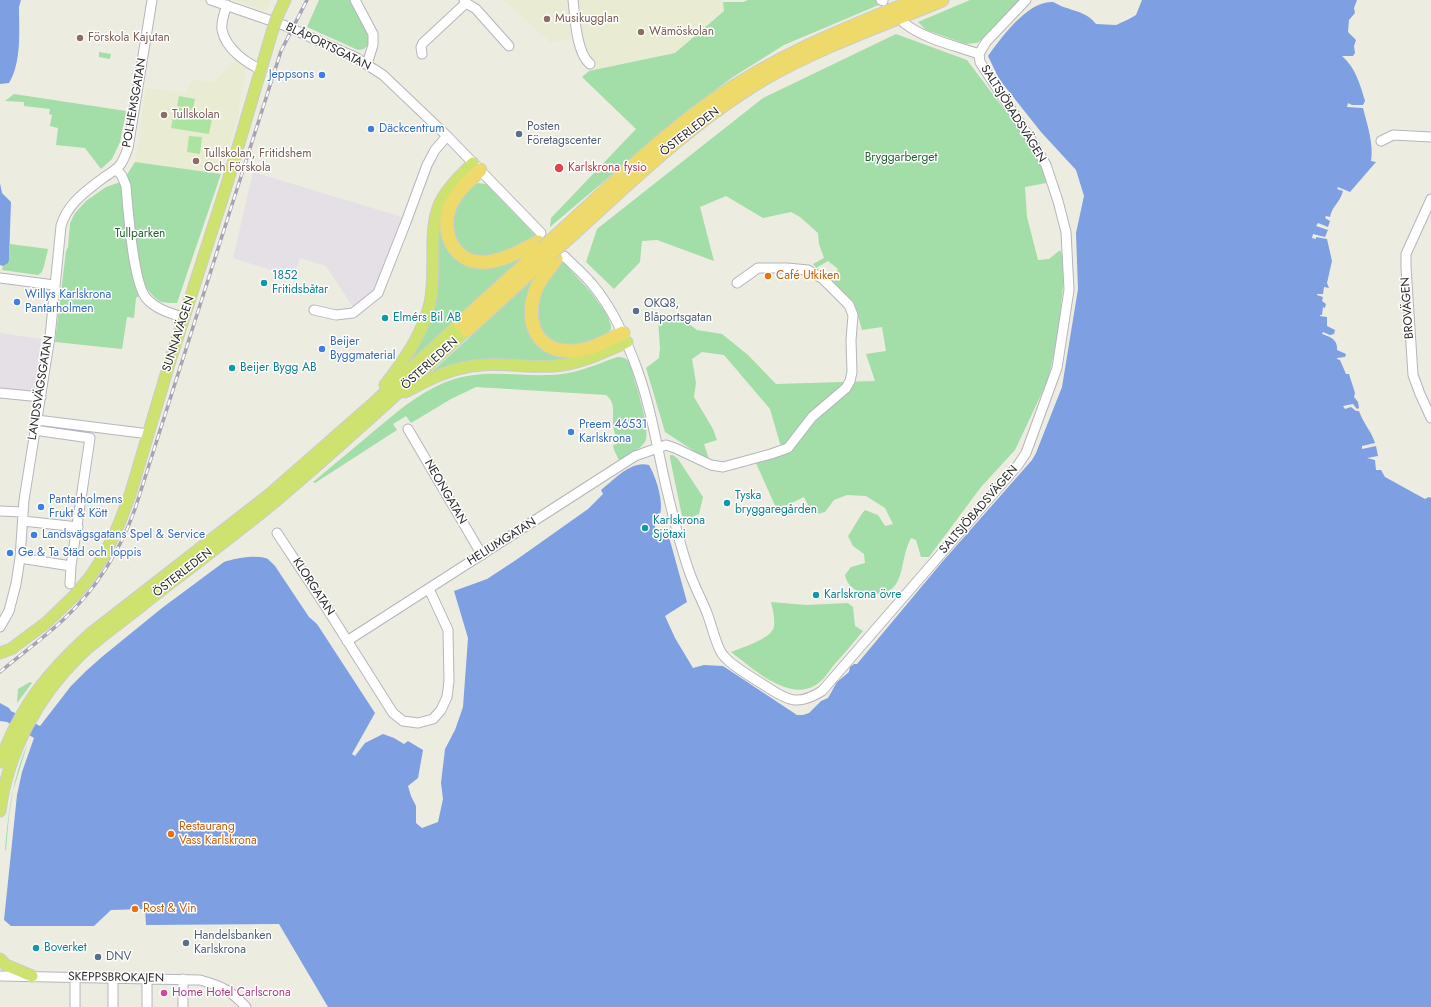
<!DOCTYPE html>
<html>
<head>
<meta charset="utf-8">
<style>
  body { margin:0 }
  canvas { display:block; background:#ecece1 }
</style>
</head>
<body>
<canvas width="1431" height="1007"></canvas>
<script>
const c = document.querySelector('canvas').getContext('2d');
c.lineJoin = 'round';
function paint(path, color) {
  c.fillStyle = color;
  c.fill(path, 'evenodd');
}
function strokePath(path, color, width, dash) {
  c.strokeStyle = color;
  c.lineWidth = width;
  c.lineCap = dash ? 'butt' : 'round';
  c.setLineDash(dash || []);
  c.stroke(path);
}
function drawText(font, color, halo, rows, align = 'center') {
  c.font = font + ' Jost,sans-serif';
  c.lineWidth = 3;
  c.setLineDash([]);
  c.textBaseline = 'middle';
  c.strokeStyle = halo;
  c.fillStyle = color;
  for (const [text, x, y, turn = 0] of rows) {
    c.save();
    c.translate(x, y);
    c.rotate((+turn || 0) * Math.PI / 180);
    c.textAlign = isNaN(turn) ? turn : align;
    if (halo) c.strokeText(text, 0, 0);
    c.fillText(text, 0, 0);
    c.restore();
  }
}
paint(new Path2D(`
  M253 172 402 217 373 293 353 307 326 266 300 258 293 277 233 258Z
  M0 333 41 339 34 394 0 391Z`), '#e4e0e6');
paint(new Path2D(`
  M233 0H271L266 11Z
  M504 0H566L571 39 550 42Z
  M576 0H722L724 10 675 53 589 71Z
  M236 59 246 68 238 116 221 174 135 162 146 88 185 93 193 80 214 82Z`), '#e9ecd2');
paint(new Path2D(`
  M319 0H351C359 14 370 28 368 45L364 49 358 50 307 27Z
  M748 0H877L881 4 784 45 733 77 688 110 550 227 551 218 636 129 582 77 589 71 675 53 724 11 723 2H743Z
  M970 0H1021L984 38 977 43 966 44 926 30 918 22Z
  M896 34 967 60 1019 129 1041 164 1047 179 1046 183 1025 187 1027 217 1038 260 1049 259 1060 250 1063 256V286L1058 336 1048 380 1015 450 981 487 929 557H921L916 540 911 538C897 564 909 600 864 593 854 591 847 585 845 575L851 567 865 563 864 554 853 546 848 536C854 528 858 518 865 510L878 515 885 526 893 524 885 508 866 496 847 495 834 500 825 512 813 515 804 497 777 510 756 463 781 447 770 409 724 355 702 352 692 359 696 383 694 397 713 429 717 440 704 444 709 459 697 453 665 432 646 368 659 358 660 348 658 319 677 315 697 330 722 334 748 355 776 384 875 381 866 354 886 351 882 327 862 330 854 302 832 282 838 269 828 261 816 268 813 264 824 258 819 244 818 233 800 217 791 212 763 218 726 196 700 207 714 261 657 240 642 241 640 262 614 289 586 262 597 229 763 98Z
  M99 52 111 54 110 59 99 57Z
  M14 94 126 111 120 142 112 159 101 169 85 148 56 145 58 128 50 126 52 115 49 114 50 109 24 106V102L5 101Z
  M135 162 221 174 177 303C160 303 159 303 148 290L136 298 134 318 127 317 122 349 55 342 66 251 68 247 70 223 75 213 86 201 106 187 123 181Z
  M478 183 486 184 536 236C520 246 492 262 472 256 464 253 459 246 456 239 454 235 452 231 452 227 451 213 466 190 478 183Z
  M459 187 444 241 448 250 455 258 529 253 405 366 424 332 436 225Z
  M10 244 48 249 44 266 42 272 38 275 2 270 3 266 9 260Z
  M562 261 590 291 606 313 611 325V329L608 333 599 338 579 345H560L551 341 543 334 536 316 541 291 554 269Z
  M538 275 529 331 534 342 543 350 558 357 581 355 578 359 530 362 426 377Z
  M617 357C624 357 627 358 630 364 634 380 652 430 645 442 640 450 627 455 619 460L614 450 613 445 617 444C616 437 613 429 613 422 613 413 615 401 606 395L476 387 451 399 411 423 406 416 393 424 397 430 315 483 313 482C331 467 349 452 367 437 397 412 428 383 467 376 495 371 522 376 550 375 573 375 595 365 617 357Z
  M670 455H673L678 459 703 497 699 514 683 521 670 458Z
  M771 602 806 605 848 603 853 607 855 626 863 631C853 643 843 655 833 666 828 673 822 682 814 686 787 701 751 667 731 652 741 648 771 639 774 627 775 619 773 610 771 602Z
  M30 682 32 683 17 703 18 689Z
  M28 742 13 791 9 816 6 850H5C8 811 13 778 28 742Z`), '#a3dda8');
paint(new Path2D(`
  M179 96 195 99 193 109 177 106Z
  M175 107 213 113 209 134 171 128Z
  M189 136 202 137 200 154 187 152Z`), '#abe3a0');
paint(new Path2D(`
  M0 0H21L19 7C19 30 22 62 9 83L0 84Z
  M1142 0H1357L1354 8 1355 13 1349 20 1348 32 1356 40 1354 46 1355 53 1353 56H1342C1355 67 1360 84 1365 101L1363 105H1352L1348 103 1347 107 1363 108C1367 124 1374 144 1371 161L1376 162 1350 192 1338 187 1337 189 1343 191C1340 203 1332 206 1330 217L1326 216 1325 218 1330 221 1328 227 1318 223 1316 226 1328 230 1325 237 1313 234 1312 238 1316 239V237L1327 239 1332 261 1327 283 1329 288 1324 287 1323 294H1317V295L1323 297 1322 301 1326 304 1325 308 1323 307 1322 315H1320V316L1327 317V326L1335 330 1334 334 1330 335 1323 332 1322 334C1330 337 1338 339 1337 350L1346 354 1345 357 1337 358V359L1340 360 1346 374H1349L1355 393 1354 397 1358 402 1359 408 1357 409 1353 404 1343 406 1345 409 1351 407 1356 411H1359C1363 423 1372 432 1375 443L1362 446V449L1376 446 1378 456 1367 458 1375 460 1376 470H1381L1385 477 1425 499 1429 497 1431 498V1007H328L279 924 146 925 145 909 111 910 94 926H11L4 920 17 795 22 772 34 738 7 722 0 721V703L9 708 11 711 40 726 71 686 86 671 103 656 162 608 224 562C234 558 258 554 268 559 270 561 273 564 275 566L309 617 317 624 375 713 352 754 355 756 365 743 383 734 394 738 404 744 408 741 423 750 418 778 408 786 411 796 416 806V823L422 828 438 822 443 799 441 783 445 749 455 730 463 707 468 638 454 591 487 579 516 560 588 509 603 494 601 490C614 480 631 460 649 465 656 477 664 501 660 515 658 521 654 523 655 530L669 537 687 602 665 616 675 638 693 668 704 665 723 666 797 715H803L809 713 821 701 828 698 837 682 849 672 850 667 854 664H857L943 561 1032 460 1036 453 1062 387 1078 289 1076 233 1084 196 1076 170 1041 132 999 79 988 56C1000 39 1028 0 1053 2 1058 4 1062 7 1067 8 1080 13 1087 13 1096 24L1116 25 1129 19 1136 15Z
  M0 183 2 193 11 202 9 260 8 263 3 266 0 265Z`), '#7f9fe3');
const minor = new Path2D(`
  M211 0 286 26 310 37 355 57 383 75 447 136 541 233
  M355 0 373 34V45L367 64
  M464 0 466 3 476 9 509 46
  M573 0C575 17 576 52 590 64
  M881 0 883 1
  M227 5C224 13 221 22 222 30 226 49 246 63 262 70
  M904 23C926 40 954 45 979 54
  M422 54 421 47 423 43 466 3
  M1381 141 1393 135 1431 137
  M116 169 122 176 126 186C128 209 133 285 147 299 157 310 171 313 185 318
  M1431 199 1406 254V267L1413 375 1420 394 1431 418
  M564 256C574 266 584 274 592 284 613 309 626 339 637 369 652 410 658 454 668 495 674 520 680 545 688 568 693 584 701 598 707 613 711 623 717 649 723 655 731 666 755 679 767 687 788 701 798 706 822 691L1018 465 1026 453 1057 368 1069 290 1066 232 1058 201 1046 165 1032 141 989 76 980 62 979 54 986 42 1026 0
  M0 278 54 285
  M314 310 336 315 353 313 378 293 406 222 427 165 435 150 447 136
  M0 393 41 397
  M37 420 149 434
  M408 429 482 555
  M34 430 90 438 71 566 70 584
  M0 511 23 512
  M23 521 78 527
  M277 533 324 604 393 713 403 721 418 723 433 719 441 710 447 697 449 681 448 630 429 589
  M20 558 71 566
  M0 627 9 611 16 584 20 558 24 500 50 337 61 226C67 204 85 192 103 178 109 174 116 170 120 165 124 160 126 153 128 148L152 0
  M347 641 635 456 666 445 675 448 711 465 723 467 771 454 788 448 812 417 846 388 850 381 852 372 851 340 853 315 849 305 823 279 808 270 787 268H758L737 283
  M0 976 200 980C222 986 230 990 246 1007
  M75 978V1007
  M147 979V1007
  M113 1007V979
  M183 1007V979`);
const major = new Path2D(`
  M277 17 285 0
  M385 385C404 360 423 334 430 303 437 271 427 232 440 203 447 188 461 175 473 163
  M405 392C425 382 444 371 467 367 496 361 525 368 555 366 580 364 603 353 627 342
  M0 653 11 649 46 623 75 595 90 577 105 554 119 524 130 495 170 361 227 184 272 32
  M0 762C20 707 47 673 90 634L270 494 368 408 460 323
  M0 811C8 752 37 697 80 655 102 635 127 618 150 599 192 566 236 534 277 500 342 445 404 388 467 330
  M0 959 6 965 32 976`);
const highway = new Path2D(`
  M480 170C470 180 458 190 452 202 438 230 453 265 487 262 505 260 522 250 538 242
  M567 226C613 184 658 140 708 104 774 57 842 30 917 0
  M575 232C635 177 694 120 765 78 821 46 882 25 942 0
  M556 259C550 268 542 277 537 287 524 316 533 352 571 351 589 351 606 341 623 333
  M460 323 543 248
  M467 330 550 254`);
strokePath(minor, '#b6b4be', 11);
strokePath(major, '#ccc', 13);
strokePath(highway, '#ccc', 15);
strokePath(minor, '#fff', 9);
strokePath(major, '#cde26f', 11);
strokePath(highway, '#eeda6a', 13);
const rail = new Path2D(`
  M0 672C21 654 44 638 64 619 96 589 120 551 135 509L281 51 307 0`);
strokePath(rail, '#a8a3b4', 3.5);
strokePath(rail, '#fff', 2, [6]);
const majorBridge = new Path2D(`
  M272 32 277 17`);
const highwayBridge = new Path2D(`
  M543 248 567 226
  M550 254 575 232`);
strokePath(majorBridge, '#ccc', 13, []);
strokePath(highwayBridge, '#ccc', 15, []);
strokePath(majorBridge, '#cde26f', 11);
strokePath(highwayBridge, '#eeda6a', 13);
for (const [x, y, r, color] of [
  [547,19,4,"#8d6e63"],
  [641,32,4,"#8d6e63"],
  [80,38,4,"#8d6e63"],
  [322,75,4,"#3f7fe0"],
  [164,115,4,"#8d6e63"],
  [371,129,4,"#3f7fe0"],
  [519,134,4,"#5c6f8a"],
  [196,161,4,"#8d6e63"],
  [559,168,5,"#e0444e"],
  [768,276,4,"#e8710a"],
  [264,283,4,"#0f9aa8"],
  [17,302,4,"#3f7fe0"],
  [636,311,4,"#5c6f8a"],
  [385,318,4,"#0f9aa8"],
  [322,349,4,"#3f7fe0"],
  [232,368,4,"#0f9aa8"],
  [571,432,4,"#3f7fe0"],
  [727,503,4,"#0f9aa8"],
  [41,507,4,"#3f7fe0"],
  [645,528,4,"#0f9aa8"],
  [34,535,4,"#3f7fe0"],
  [10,553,4,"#3f7fe0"],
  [816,595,4,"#0f9aa8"],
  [171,834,4,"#e8710a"],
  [135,909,4,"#e8710a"],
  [186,943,4,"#5c6f8a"],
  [36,948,4,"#0f9aa8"],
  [98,957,4,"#5c6f8a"],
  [164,993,4,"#d1479c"]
]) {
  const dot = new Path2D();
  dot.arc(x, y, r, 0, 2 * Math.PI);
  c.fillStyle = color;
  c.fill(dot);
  strokePath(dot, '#fff', 1.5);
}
drawText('12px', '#785e54', '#fff', [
  ["Musikugglan",555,19],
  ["Wämöskolan",649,32],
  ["Förskola Kajutan",88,38],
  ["Tullskolan",172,115],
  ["Tullskolan, Fritidshem",204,154],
  ["Och Förskola",204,168]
], 'left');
drawText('12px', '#2c2c2c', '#fff', [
  ["BLÅPORTSGATAN",328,47,26],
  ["POLHEMSGATAN",135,103,-80],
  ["SALTSJÖBADSVÄGEN",1013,114,58],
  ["ÖSTERLEDEN",690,132,-38],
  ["BROVÄGEN",1408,308,-94],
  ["SUNNAVÄGEN",179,334,-72],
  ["ÖSTERLEDEN",430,364,-42],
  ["LANDSVÄGSGATAN",41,388,-81],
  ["NEONGATAN",445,492,60],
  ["SALTSJÖBADSVÄGEN",979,510,-49],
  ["HELIUMGATAN",502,542,-32],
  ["ÖSTERLEDEN",183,573,-38],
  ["KLORGATAN",313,587,57],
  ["SKEPPSBROKAJEN",116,978,1]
]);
drawText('12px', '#366cbe', '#fff', [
  ["Jeppsons",314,75,"right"],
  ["Däckcentrum",379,129],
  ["Willys Karlskrona",25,295],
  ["Pantarholmen",25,309],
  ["Beijer",330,342],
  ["Byggmaterial",330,356],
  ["Preem 46531",579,425],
  ["Karlskrona",579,439],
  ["Pantarholmens",49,500],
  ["Frukt & Kött",49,514],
  ["Landsvägsgatans Spel & Service",42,535],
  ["Ge & Ta Städ och loppis",18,553]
], 'left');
drawText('12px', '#4e5e75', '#fff', [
  ["Posten",527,127],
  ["Företagscenter",527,141],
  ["OKQ8,",644,304],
  ["Blåportsgatan",644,318],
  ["Handelsbanken",194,936],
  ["Karlskrona",194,950],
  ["DNV",106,957]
], 'left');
drawText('12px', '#236330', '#fff', [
  ["Bryggarberget",901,158],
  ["Tullparken",140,234]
]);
drawText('12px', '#be3a42', '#fff', [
  ["Karlskrona fysio",568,168]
], 'left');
drawText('12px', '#0d838f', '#fff', [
  ["1852",272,276],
  ["Fritidsbåtar",272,290],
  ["Elmérs Bil AB",393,318],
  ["Beijer Bygg AB",240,368],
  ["Tyska",735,496],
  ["bryggaregården",735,510],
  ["Karlskrona",653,521],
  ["Sjötaxi",653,535],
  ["Karlskrona övre",824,595],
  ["Boverket",44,948]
], 'left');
drawText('12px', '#c56008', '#fff', [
  ["Café Utkiken",776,276],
  ["Restaurang",179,827],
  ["Vass Karlskrona",179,841],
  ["Rost & Vin",143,909]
], 'left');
drawText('12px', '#b23c85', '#fff', [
  ["Home Hotel Carlscrona",172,993]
], 'left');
</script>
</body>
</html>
